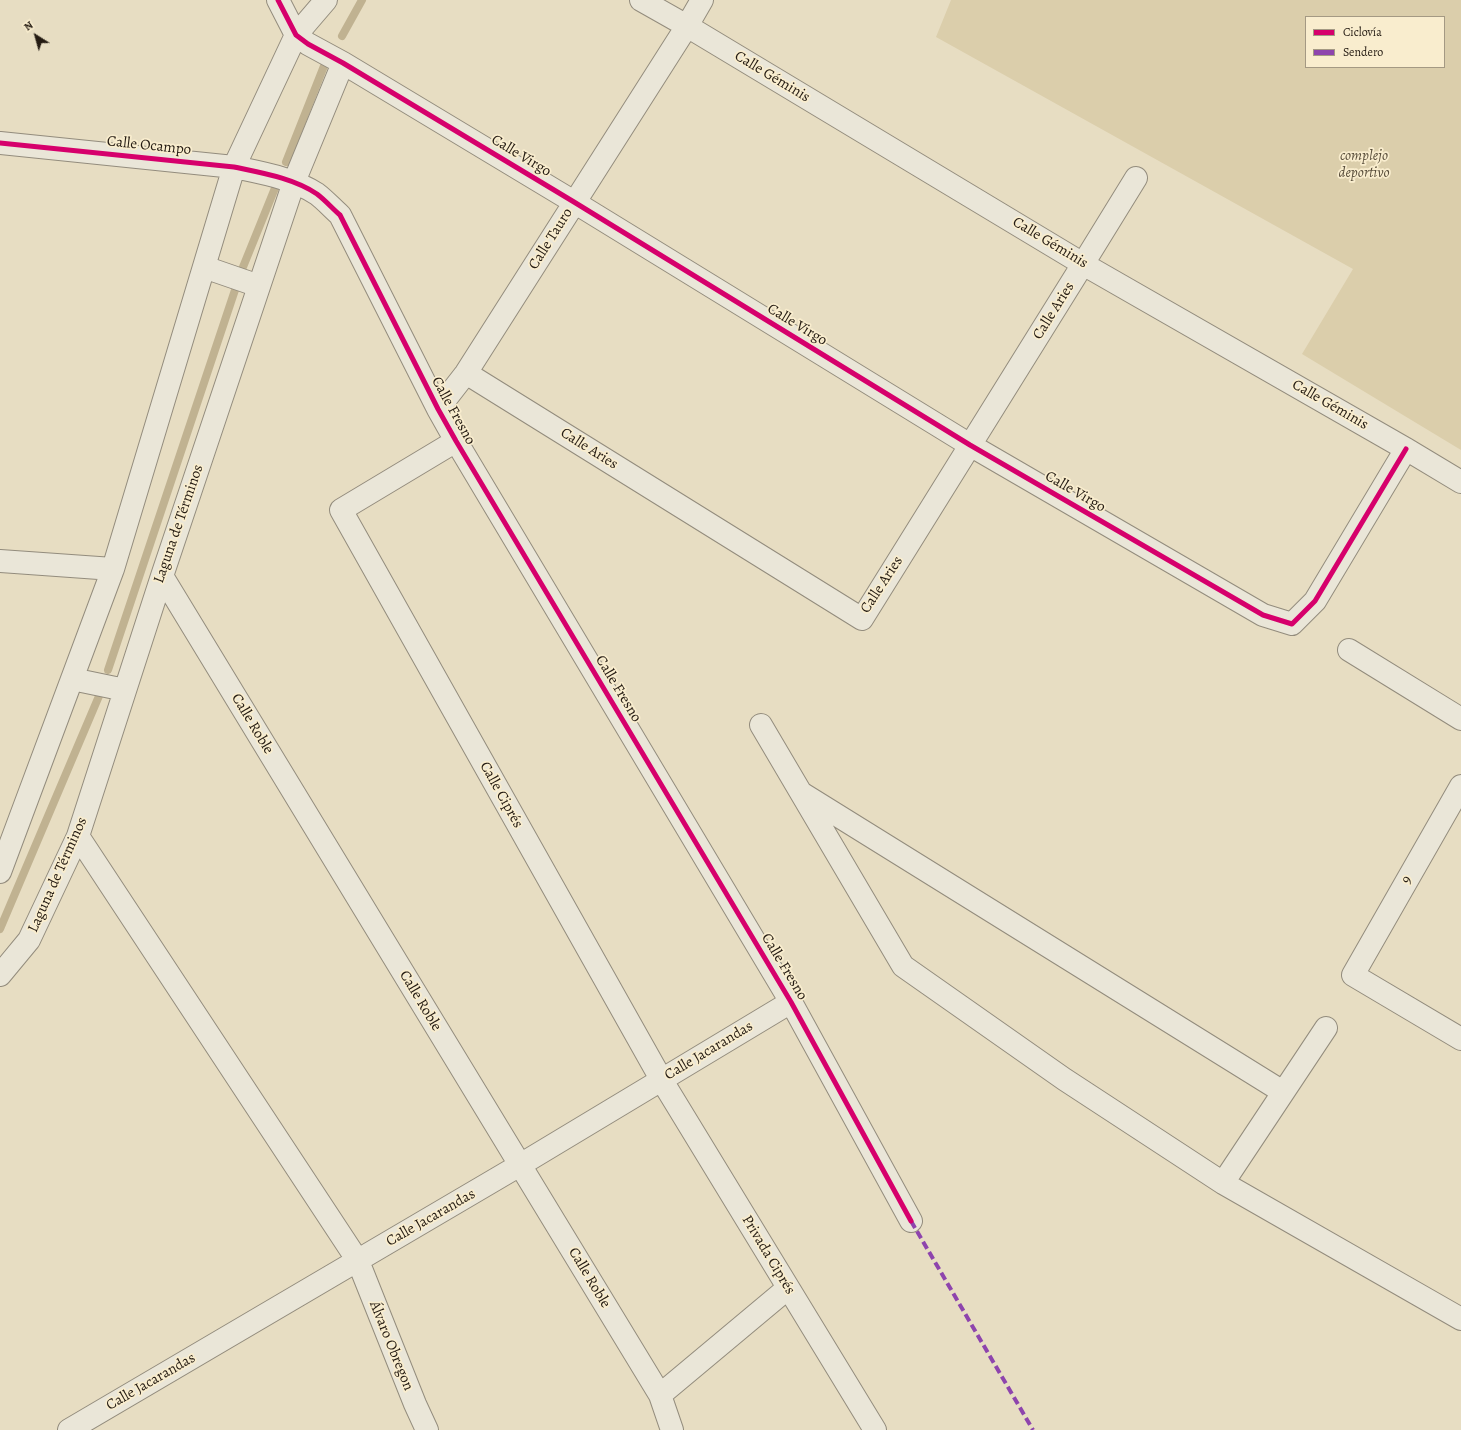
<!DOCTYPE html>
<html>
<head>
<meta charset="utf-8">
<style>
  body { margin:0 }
  #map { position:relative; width:1461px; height:1430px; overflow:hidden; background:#e7ddc2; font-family:Alegreya,serif }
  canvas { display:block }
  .legend { position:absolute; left:1305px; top:16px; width:140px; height:52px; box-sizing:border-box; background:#f9edce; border:1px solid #a49983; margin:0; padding:5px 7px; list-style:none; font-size:12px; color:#241b12 }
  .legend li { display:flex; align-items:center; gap:8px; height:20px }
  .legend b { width:20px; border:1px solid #a49983 }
  .north { position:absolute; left:16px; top:16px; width:40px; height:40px; -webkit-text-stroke:3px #f9edce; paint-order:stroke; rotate:323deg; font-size:11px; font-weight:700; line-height:16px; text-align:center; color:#241b12 }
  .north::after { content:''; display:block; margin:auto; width:14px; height:18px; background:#241b12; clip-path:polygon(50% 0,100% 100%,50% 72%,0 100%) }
</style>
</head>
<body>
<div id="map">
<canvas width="1461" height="1430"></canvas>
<ul class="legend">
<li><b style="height:5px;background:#d6006c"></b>Ciclovía</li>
<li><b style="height:5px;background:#8e44ad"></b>Sendero</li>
</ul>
<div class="north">N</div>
</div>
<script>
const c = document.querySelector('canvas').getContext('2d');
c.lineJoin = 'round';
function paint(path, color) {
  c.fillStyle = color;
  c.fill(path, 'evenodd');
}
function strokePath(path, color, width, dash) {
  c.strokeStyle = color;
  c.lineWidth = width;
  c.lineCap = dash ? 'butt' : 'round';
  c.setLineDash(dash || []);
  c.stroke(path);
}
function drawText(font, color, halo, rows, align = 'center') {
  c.font = font + ' Alegreya,serif';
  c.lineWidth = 3.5;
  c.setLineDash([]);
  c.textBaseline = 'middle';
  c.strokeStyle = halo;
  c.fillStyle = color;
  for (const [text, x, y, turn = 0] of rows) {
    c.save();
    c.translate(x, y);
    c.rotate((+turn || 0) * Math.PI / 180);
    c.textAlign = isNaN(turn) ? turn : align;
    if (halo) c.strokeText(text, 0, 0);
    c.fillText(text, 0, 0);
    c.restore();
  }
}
paint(new Path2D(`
  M951 0H1461V450L1302 354 1353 269 936 37ZM1306 17H1444V67H1306Z`), '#dbceab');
strokePath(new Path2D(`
  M342 36 362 0
  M286 162 324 66
  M243 267 275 188
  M108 670 236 287
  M0 929 99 696`), '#c0b291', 8);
const minor = new Path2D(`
  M278 0 296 35 308 44 343 63 574 202 970 445 1263 615 1292 624 1315 601 1406 449
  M641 0 687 26 1083 264 1406 449 1461 482
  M0 143 234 167C262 173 293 178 317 194 325 200 333 209 340 215L438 409 456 441 791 1002 911 1221
  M204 267 259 286
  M466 373 862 619 1083 264 1136 178
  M438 409 466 373 687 26 702 0
  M456 441 341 510 661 1079 875 1430
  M0 561 113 569
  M162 576 660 1395 672 1430
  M1349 650 1461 719
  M72 679 125 690
  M761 725 903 966 1064 1079 1223 1183 1461 1319
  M1461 786 1353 975 1461 1039
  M803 794 1283 1092
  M78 836 358 1261 415 1404 427 1430
  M0 872 113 569 234 167 296 35 326 0
  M0 975 29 940 78 836 162 576 294 182 343 63
  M1223 1183 1326 1028
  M660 1395 788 1288
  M69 1430 520 1165 791 1002`);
strokePath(minor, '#938c7d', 24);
strokePath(minor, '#eae6d8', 22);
strokePath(new Path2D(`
  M911 1221 1033 1430`), '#8e44ad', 4, [8, 4]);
strokePath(new Path2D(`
  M278 0 296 35 308 44 343 63 574 202 970 445 1263 615 1292 624 1315 601 1406 449
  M0 143 234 167C262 173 293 178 317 194 325 200 333 209 340 215L438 409 456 441 791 1002 911 1221`), '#d6006c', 5);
drawText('15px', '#241b12', '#f9edce', [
  ["Calle Géminis",772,77,31],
  ["Calle Ocampo",149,146,6],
  ["Calle Virgo",521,156,31],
  ["Calle Tauro",551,239,-58],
  ["Calle Géminis",1050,243,31],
  ["Calle Aries",1054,311,-58],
  ["Calle Virgo",797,325,31],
  ["Calle Géminis",1330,405,30],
  ["Calle Fresno",453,411,61],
  ["Calle Aries",589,449,32],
  ["Calle Virgo",1075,492,30],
  ["Laguna de Términos",179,524,-71],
  ["Calle Aries",882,585,-57],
  ["Calle Fresno",618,689,59],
  ["Calle Roble",252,724,59],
  ["Calle Ciprés",501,795,61],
  ["Laguna de Términos",58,875,-66],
  ["9",1407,880,-60],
  ["Calle Fresno",784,967,59],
  ["Calle Roble",420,1001,59],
  ["Calle Jacarandas",709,1051,-31],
  ["Calle Jacarandas",431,1218,-30],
  ["Privada Ciprés",768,1255,59],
  ["Calle Roble",589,1278,59],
  ["Álvaro Obregon",391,1346,68],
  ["Calle Jacarandas",151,1382,-30]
]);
drawText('italic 15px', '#584d3a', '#f9edce', [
  ["complejo",1364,156],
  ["deportivo",1364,173]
]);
</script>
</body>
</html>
